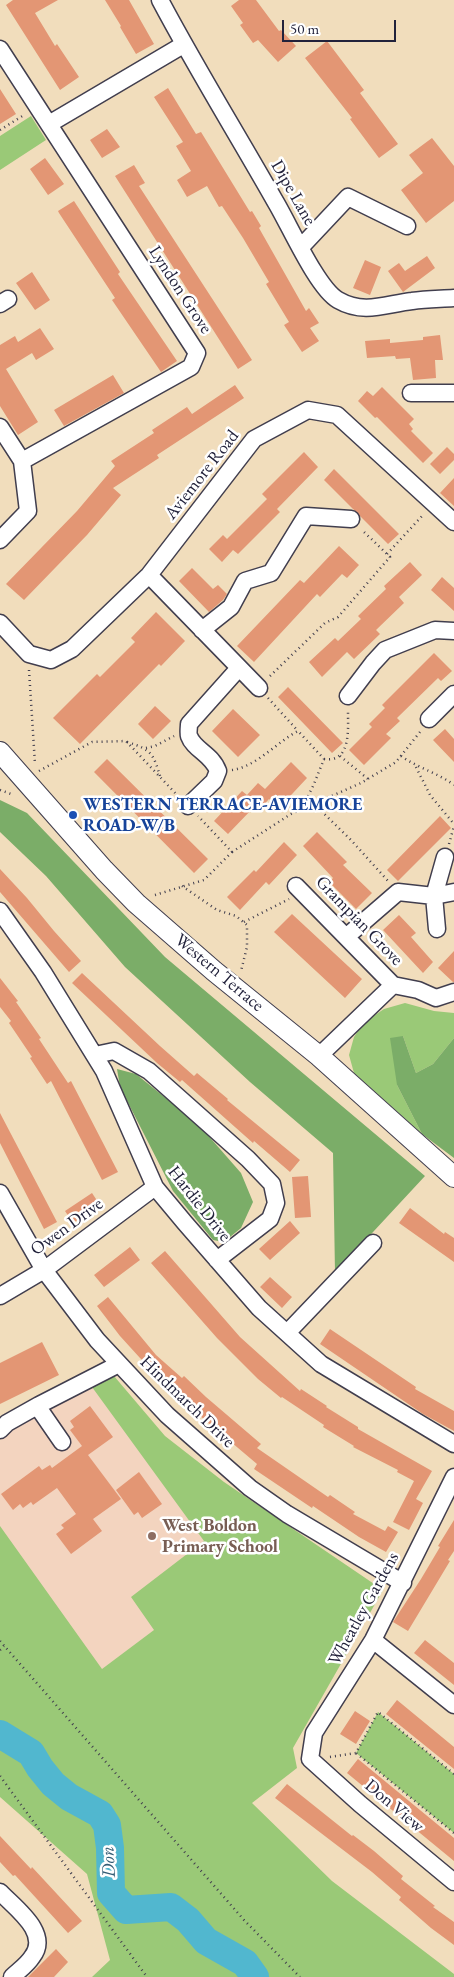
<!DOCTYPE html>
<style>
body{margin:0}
#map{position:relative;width:454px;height:1977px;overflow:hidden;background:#f1ddbc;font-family:"EB Garamond",serif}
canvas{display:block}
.scale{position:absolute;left:282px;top:20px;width:114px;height:22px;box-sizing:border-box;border:2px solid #22223b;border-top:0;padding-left:6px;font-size:15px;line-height:18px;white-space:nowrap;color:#22223b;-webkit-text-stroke:4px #fff;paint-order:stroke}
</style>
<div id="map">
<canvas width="454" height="1977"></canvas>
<div class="scale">50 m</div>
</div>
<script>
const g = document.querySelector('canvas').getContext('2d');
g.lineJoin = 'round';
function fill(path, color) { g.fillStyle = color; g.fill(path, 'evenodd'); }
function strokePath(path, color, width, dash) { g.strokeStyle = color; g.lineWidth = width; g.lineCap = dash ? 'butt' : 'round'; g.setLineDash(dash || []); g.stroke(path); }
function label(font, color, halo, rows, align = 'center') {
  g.font = font + ' "EB Garamond",serif'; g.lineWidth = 5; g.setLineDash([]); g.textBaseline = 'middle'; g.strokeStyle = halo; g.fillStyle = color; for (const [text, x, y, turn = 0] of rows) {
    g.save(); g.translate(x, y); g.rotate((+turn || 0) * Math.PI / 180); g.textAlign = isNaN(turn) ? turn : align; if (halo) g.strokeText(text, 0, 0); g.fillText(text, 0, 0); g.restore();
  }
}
const built = new Path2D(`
 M114 1376 165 1436 224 1482 383 1590 293 1748 297 1768 252 1802 0 1606V1442L2 1433Z`);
const green = new Path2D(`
 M31 116 46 140 0 170V136Z
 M405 1003 434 1011 454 1013V1038L433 1064 416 1073 403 1036 397 1085 422 1134 354 1073 349 1055 354 1037 363 1023 384 1009Z
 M114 1376 165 1436 224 1482 383 1590 293 1748 297 1768 252 1803 332 1881 454 1974V1977H92L110 1960 87 1874 0 1797V1526L102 1669 154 1630 131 1597 204 1541 92 1387Z
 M378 1712 454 1774V1833L356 1753Z`);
const forest = new Path2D(`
 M0 800 27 813 165 957 425 1176 335 1273 333 1153 250 1082 125 967 46 876 0 832Z
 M403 1036 416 1073 433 1064 454 1038V1158L422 1134 397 1085 390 1038Z
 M117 1069 136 1074 199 1125 241 1173 253 1202 241 1228 224 1242 213 1240 173 1191 120 1087Z`);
const river = new Path2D(`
 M0 1734 31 1753 40 1768 53 1784 69 1797 100 1814 107 1825 110 1848 111 1893 126 1910 171 1907 188 1920 206 1941 245 1963 255 1977`);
const building = new Path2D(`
 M13 0H58L35 13 55 46 57 44 79 77 60 90 6 5Z
 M105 0H129L154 44 136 54 120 27 121 26Z
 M239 0H256L279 31 281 30 296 46 278 62 258 40 253 43 240 25 243 23 231 6Z
 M327 41 364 90 360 93 398 144 379 158 350 119 352 118 305 58Z
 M168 88 196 134 201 132 250 212 252 211 261 226 259 228 306 311 309 308 319 323 310 328 319 341 302 352 284 325 289 322 266 284 269 282 243 238 222 206 219 207 207 186 187 197 177 180 191 171 176 146 183 142 154 97Z
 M0 89 16 114 0 124Z
 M107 129 120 147 102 158 90 140Z
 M432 138 454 166V201L426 223 401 190 423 173 409 155Z
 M45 158 64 184 48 195 30 169Z
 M134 165 145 183 139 186 252 360 238 369 115 176Z
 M74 201 120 272 118 274 177 361 161 372 112 300 115 298 59 213 58 211Z
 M427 256 435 268 403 292 388 271 399 263 405 271Z
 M365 260 381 267 370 295 353 288Z
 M32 272 50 300 35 310 16 283Z
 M40 328 54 349 36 360 32 353 6 369 38 422 18 435 0 406V345L15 336 18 342Z
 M440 335 443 360H435L436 378 413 380 410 358 396 359 395 356 367 358 365 341 390 339V343L423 340V337Z
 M113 375 124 393 64 426 54 410Z
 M235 385 244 398 157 455 159 458 113 488 121 495 87 535 24 600 6 584 77 511 115 466 111 461 154 433 152 430 187 407 192 414Z
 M382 387 414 419 409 424 413 429 411 431 433 453 423 463 377 417 375 418 358 401 367 391 373 396Z
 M447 447 454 454V460L440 474 430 464Z
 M304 452 318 467 277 509 280 512 238 554 233 550 222 562 209 549 223 535 227 539 267 499 262 494Z
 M334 469 399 534 388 544 324 480Z
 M454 478V506L440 493Z
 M339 546 359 565 347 578 342 574 320 597 317 594 254 662 237 646 300 580 304 583Z
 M410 562 422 575 399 597 404 603 376 630 380 634 354 659 347 652 322 677 309 662 335 638 338 641 361 619 358 616 386 589 384 586Z
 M192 568 213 589 218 585 227 594 223 600 209 612 179 581Z
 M442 577 454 588V611L431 590Z
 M156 612 185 641 161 666 159 664 80 744 53 718 97 674 100 677 135 642 131 638Z
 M434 653 452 671 441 681 438 678 397 718 400 721 386 734 391 738 364 765 349 750 372 727 369 724 385 708 382 705Z
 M288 687 343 743 332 753 278 697Z
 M155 706 171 721 153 739 138 724Z
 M233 709 260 735 238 757 212 731Z
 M445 729 454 739V762L433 740Z
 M107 759 208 859 194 873 94 772Z
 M291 762 307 778 279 808 269 799 258 811 254 807 228 834 214 821 242 791 247 795 258 783 265 789Z
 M440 816 451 828 398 881 387 870Z
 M317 832 347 862 343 865 372 893 356 909 329 882 333 878 303 846Z
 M284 842 297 855 269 885 266 882 240 910 227 897 254 870 256 872Z
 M0 869 27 898 54 931 81 961 69 972 0 892Z
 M292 914 362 979 345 998 274 932Z
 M399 915 416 933 411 937 433 962 423 973 383 930Z
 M454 951V982H453L438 968Z
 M82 973 160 1046 194 1076 197 1073 228 1099 227 1100 300 1160 290 1172 254 1141 253 1143 182 1080 180 1082 157 1063 72 983Z
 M0 978 18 1001 16 1002 41 1038 39 1039 68 1083 71 1081 118 1172 102 1180 51 1081 47 1084 30 1058 32 1057 9 1023 11 1021 0 1007Z
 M0 1113 57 1222 44 1229 0 1143Z
 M308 1176 311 1217 295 1218 292 1177Z
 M92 1193 100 1205 73 1223 65 1211Z
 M410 1208 444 1234 445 1232 454 1238V1262L399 1223Z
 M290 1221 300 1233 270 1260 259 1249Z
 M130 1247 140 1260 104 1287 94 1275Z
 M165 1251 240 1337 300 1391 301 1389 327 1406 326 1407 358 1427V1429L432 1471 416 1499 423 1503 409 1530 393 1522 414 1481 397 1472 398 1470 353 1447 354 1446 323 1427 324 1425 282 1397 281 1398 258 1379 217 1338 151 1263Z
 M270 1277 292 1297 282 1308 260 1287Z
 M108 1297 156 1355 182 1378 184 1376 206 1397 261 1444 257 1448 328 1497 330 1495 355 1512 353 1514 385 1531 388 1526 398 1532 386 1552 359 1537 313 1506 312 1508 254 1469 257 1464 199 1415 140 1358 120 1336 97 1306Z
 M330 1329 416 1387 415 1389 454 1411V1431L423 1414 320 1344Z
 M42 1342 59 1375 0 1404V1363Z
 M90 1406 113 1437 88 1455 121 1499 93 1519 102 1531 71 1554 56 1534 64 1528 61 1525 76 1514 57 1488 33 1505 31 1502 23 1508 20 1504 13 1510 1 1494 39 1466 42 1470 50 1465 52 1468 82 1446 70 1430 74 1427 70 1421Z
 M139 1472 162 1504 142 1518 138 1512 134 1515 116 1490Z
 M454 1520V1551L448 1560 450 1561 408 1631 393 1622 421 1579 440 1547 438 1546Z
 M425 1640 454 1663V1685L414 1653Z
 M397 1700 454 1747V1769L386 1714Z
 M355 1711 370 1721 356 1744 340 1734Z
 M358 1759 454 1838V1861L347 1773Z
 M287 1784 352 1836 353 1835 374 1851 403 1876 401 1879 435 1906 433 1907 454 1922V1945L431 1928 399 1900 401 1897 372 1872 275 1798Z
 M0 1836 31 1869 32 1867 82 1921 68 1933 15 1875 13 1876 0 1862Z
 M56 1949 68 1962 54 1977H28Z`);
const path = new Path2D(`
 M0 130 24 115
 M387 554 423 515
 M29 670 35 764
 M270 676 325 623 338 617 390 557 362 530
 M268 698 298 731
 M127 742C153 750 153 754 161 779
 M146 748 155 746 174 736
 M340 756 368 779
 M401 756C418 768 438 773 454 785
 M324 759C351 763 348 730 348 712
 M416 767 430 795 454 824
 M232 770C256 767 277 742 298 731L324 759 314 784 302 808
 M39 771 92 742 126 741 178 796
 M0 790 14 795
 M314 804 351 840 388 881
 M449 844 454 826
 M232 852 291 814 361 783 396 762 420 732
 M182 886 217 910 236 916 247 925V947L241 971
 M155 895 204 880 232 852 198 816
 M244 922 289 899
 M0 1641 244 1920 300 1977
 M0 1650 4 1646
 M330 1757 356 1753
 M454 1774 378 1712 356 1753 454 1833
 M0 1776 147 1977`);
const minor = new Path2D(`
 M160 0C196 68 237 134 275 201 289 224 317 288 338 300 364 315 386 304 412 301 426 299 440 299 454 298
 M0 49 197 353 191 367 22 461
 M49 124 183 45
 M301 247 348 197 407 226
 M0 304 8 299
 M411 393H454
 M0 427 22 461 28 511 0 540
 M149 575 259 688
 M0 623 29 654 51 660 72 649 149 575 254 439 308 410 337 415 454 522
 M202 630 231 607 245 581 271 573 306 516 351 519
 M348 696 373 663 385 650 435 630 454 631
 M429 719 454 694
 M188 806 214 781 218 771C212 754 194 750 189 736 188 733 189 727 189 724L239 668
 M296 886 393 985
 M0 911 43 972 104 1071 155 1187 185 1223 259 1308 321 1364 454 1444
 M437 929 434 896 445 857
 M346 937 398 892 434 896 454 892
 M95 1055 114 1051 149 1071 248 1159 272 1184 276 1203 270 1219 217 1260
 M319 1056 393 985 418 990 436 998 454 992
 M0 1193 44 1270 97 1340 167 1415 250 1488 287 1514 403 1583
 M0 1296 44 1270 155 1187
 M287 1333 373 1243
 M39 1405 42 1413 62 1442
 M0 1430 7 1423 39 1405 119 1364
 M454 1477 373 1640 314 1733 310 1759 360 1804 454 1882
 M373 1640 454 1705
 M0 1892C15 1908 51 1933 32 1957 27 1965 18 1971 12 1977`);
const major = new Path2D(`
 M0 752 104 870 136 903 214 971 319 1056 454 1177`);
const markers = [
 [73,815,5,"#1a4fb4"],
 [152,1536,5,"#8d6e63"]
];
const streetNames = [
 ["Dipe Lane",293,193,60],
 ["Lyndon Grove",180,290,57],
 ["Aviemore Road",202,475,-52],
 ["Grampian Grove",359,921,46],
 ["Western Terrace",219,973,40],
 ["Hardie Drive",199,1204,52],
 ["Owen Drive",67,1227,-36],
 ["Hindmarch Drive",187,1402,44],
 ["Wheatley Gardens",364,1609,-61],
 ["Don View",394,1806,40]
];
const transitNames = [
 ["WESTERN TERRACE-AVIEMORE",83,805],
 ["ROAD-W/B",83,826]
];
const educationNames = [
 ["West Boldon",162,1526],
 ["Primary School",162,1547]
];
const waterNames = [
 ["Don",109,1862,-93]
];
fill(built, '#f3d4bf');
fill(green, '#9ac977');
fill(forest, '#7bad68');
strokePath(river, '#51b7cf', 28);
fill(building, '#e39674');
strokePath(minor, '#413e4e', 19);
strokePath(major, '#413e4e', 22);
strokePath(path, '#413e4e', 2.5, [1, 4]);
strokePath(minor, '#fff', 16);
strokePath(major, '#fff', 20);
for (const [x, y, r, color] of markers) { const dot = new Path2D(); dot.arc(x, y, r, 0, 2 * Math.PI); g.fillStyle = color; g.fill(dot); strokePath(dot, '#fff', 2); }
label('18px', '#22223b', '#fff', streetNames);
label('bold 18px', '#164399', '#fff', transitNames, 'left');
label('bold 18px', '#785e54', '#fff', educationNames, 'left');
label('italic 19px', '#355e76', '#fff', waterNames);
</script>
